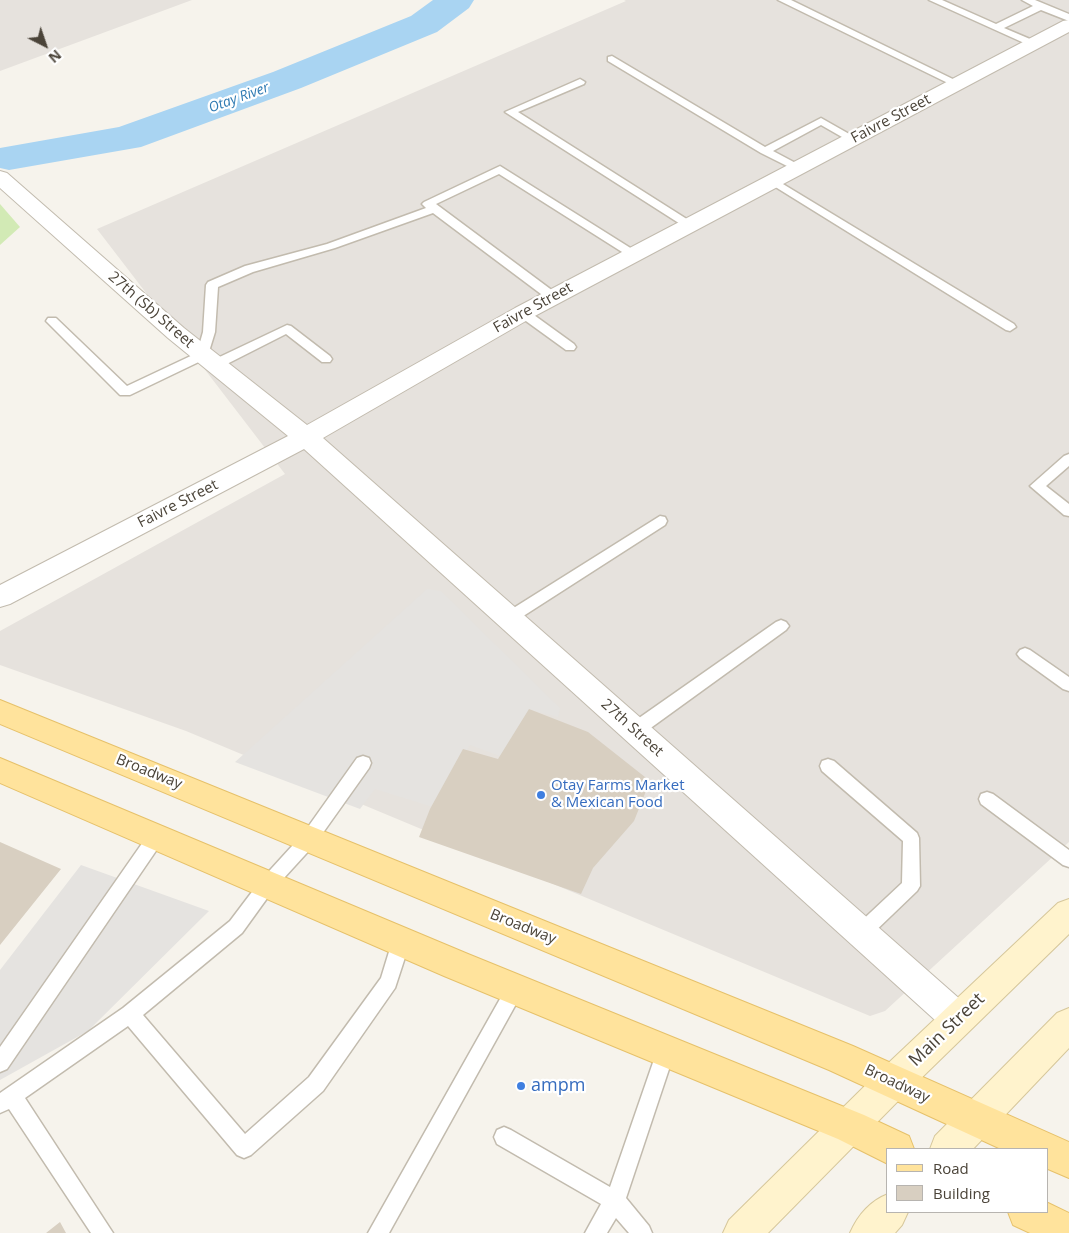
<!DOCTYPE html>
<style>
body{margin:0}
#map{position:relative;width:1069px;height:1233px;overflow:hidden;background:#f6f3ec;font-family:"Open Sans",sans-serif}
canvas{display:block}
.legend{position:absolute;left:886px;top:1148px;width:162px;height:65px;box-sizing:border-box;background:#fff;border:1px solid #b7b4b0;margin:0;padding:6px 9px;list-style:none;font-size:15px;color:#4b4439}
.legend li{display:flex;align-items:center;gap:10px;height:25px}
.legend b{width:25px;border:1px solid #b7b4b0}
.north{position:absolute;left:20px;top:20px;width:50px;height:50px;-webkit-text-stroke:4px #fff;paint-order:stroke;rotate:139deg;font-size:14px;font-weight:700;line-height:20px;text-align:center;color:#4b4439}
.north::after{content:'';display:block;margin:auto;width:18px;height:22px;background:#4b4439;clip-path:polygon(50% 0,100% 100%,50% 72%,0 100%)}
</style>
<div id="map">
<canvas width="1069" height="1233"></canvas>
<ul class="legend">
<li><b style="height:6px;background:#ffe39c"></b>Road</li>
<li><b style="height:14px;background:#d8cfc1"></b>Building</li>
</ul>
<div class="north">N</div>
</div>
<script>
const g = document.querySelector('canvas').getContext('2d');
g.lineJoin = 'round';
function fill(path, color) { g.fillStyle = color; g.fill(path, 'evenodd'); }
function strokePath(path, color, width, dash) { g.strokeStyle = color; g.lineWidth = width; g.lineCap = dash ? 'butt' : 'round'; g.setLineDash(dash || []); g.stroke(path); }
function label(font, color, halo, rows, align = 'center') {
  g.font = font + ' "Open Sans",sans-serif'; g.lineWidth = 4.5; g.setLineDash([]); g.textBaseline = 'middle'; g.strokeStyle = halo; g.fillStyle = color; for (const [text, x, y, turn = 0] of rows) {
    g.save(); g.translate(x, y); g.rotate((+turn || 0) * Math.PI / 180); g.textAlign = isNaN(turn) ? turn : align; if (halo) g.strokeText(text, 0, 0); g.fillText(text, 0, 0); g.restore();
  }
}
const industrial = new Path2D(`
 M0 0H192L0 71Z
 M624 0H1069V842L885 1011 870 1016 186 731 0 665V631L285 474 97 229 626 1Z`);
const green = new Path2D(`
 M0 204 20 227 0 245Z`);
const parking = new Path2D(`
 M427 589 441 591 560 708 558 717 531 710 502 757 470 745 433 807 375 789 360 809 235 762Z
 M81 865 209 911 88 1031 0 1080V970Z`);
const river = new Path2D(`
 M433 0H474L469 8 437 32 301 88 141 147 9 170 0 168V148L119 127 273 72 411 16Z`);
const building = new Path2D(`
 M529 709 588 732 650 781 634 821 593 868 581 894 419 837 430 809 463 749 498 759Z
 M0 842 61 869 0 945Z
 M60 1222 66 1233H46Z`);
const lane = new Path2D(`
 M778 0H791L963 84 962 86H954Z
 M929 0H942L996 24 1033 6 1022 0H1035L1069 14V21L1041 10 1004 28 1037 42V46L1033 47Z
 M612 56 765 147 821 118 858 139 853 142 849 141 821 125 773 151 805 168 799 171 795 170 761 153 608 61V57Z
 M580 79 585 82 584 84 518 112 693 223 695 225 693 227H685L505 112Z
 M500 166 640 254 634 258 630 257 499 174 436 204 557 294 559 297 557 300H549L433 213 335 248 253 272 218 287 215 332 207 358 130 395H120L46 321 48 318H56L127 386 197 353 203 332 206 285 208 282 245 266 327 244 426 208 422 204 424 202Z
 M773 178 1014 324 1016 327 1010 331 1006 330 769 183 767 181 769 179Z
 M523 309 527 310 574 344 576 347 574 350H566L519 316 517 313Z
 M287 325 291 326 330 356 332 359 330 362H322L286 334 219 368H209L208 365 209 362Z
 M1069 454V466L1046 486 1069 504V516L1064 515 1030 486 1064 456Z
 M660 516 665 517 667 521 665 525 514 622 509 624 504 622 501 618 504 614Z
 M781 620 786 622 789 626 786 630 641 735 635 736 629 735 627 730 629 725 776 622Z
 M1025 648 1030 650 1069 677V691L1063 689 1020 658 1017 654 1020 650Z
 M363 756 369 758 371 763 369 768 315 844 273 890 242 933 143 1015 245 1134 309 1077 381 978 392 942 395 936 401 934 407 936 410 942 395 988 323 1091 251 1155 244 1158 237 1155 128 1026 25 1098 113 1233H91L9 1109 0 1113V1093L123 1008 230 921 261 880 303 834 357 758Z
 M828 759 834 761 917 833 919 838 920 886 917 891 867 939 861 941 855 939 852 933 855 927 902 883 903 841 822 771 820 766 822 761Z
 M987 792 993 794 1069 850V867L1063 865 981 804 979 799 981 794Z
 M156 830 162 832 164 837 162 842 7 1069 0 1072V1047L150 832Z
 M515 981 521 983 524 989 521 995 389 1233H368L509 983Z
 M666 1042 673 1045 675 1051 626 1198 649 1226 652 1233H629L616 1218 607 1233H585L601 1204 497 1144 494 1137 497 1130 504 1127 511 1130 610 1187 657 1051 659 1045Z`);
const street = new Path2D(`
 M1069 20V32L531 318 323 438 970 1008 975 1019 970 1030 958 1035 946 1030 304 449 10 604 0 607V585L288 436 168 338 0 188V171L7 173 184 328 307 425 515 308 1063 21Z`);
const secondary = new Path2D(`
 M1069 899V934L906 1093 768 1233H723L729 1220 882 1069 1058 903Z
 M1069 1008V1048L973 1149H930L935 1136 1057 1013Z
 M888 1194V1212H908L902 1225 895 1233H850C858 1215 870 1201 888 1194Z`);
const primary = new Path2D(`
 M0 700 853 1046 1069 1142V1178L1048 1169V1149H1001L829 1070 0 724Z
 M0 758 468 954 864 1115 909 1136 914 1149H888V1164L838 1139 444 976 0 783Z
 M1048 1203 1069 1213V1233H1030L1013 1225 1008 1212H1048Z`);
const markers = [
 [541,795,5,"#3f7fe0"],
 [521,1086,5,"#3f7fe0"]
];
const farWaternames = [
 ["Otay River",239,98,-20]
];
const streetNames = [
 ["Faivre Street",891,119,-28],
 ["Faivre Street",533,308,-29],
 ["27th (Sb) Street",151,310,41],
 ["Faivre Street",178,504,-27],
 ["27th Street",632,728,42],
 ["Broadway",149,772,22],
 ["Broadway",523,927,22],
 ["Broadway",897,1084,25]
];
const shopNames = [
 ["Otay Farms Market",551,786],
 ["& Mexican Food",551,803]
];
const nearStreetnames = [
 ["Main Street",947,1030,-44]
];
const nearShopnames = [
 ["ampm",531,1086]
];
fill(industrial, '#e6e2dd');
fill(green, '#d2eab5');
fill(parking, '#e5e3e0');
fill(river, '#a9d4f2');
fill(building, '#d8cfc1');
strokePath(lane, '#c2bbae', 3);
strokePath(street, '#c2bbae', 2);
strokePath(secondary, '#d6c79b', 2);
strokePath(primary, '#e6c16a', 2);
fill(lane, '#fff');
fill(street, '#fff');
fill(secondary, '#fff3cd');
fill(primary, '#ffe39c');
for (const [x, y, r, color] of markers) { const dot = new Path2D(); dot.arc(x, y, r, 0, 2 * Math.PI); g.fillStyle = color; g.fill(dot); strokePath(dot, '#fff', 2); }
label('italic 14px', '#2e7ab2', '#fff', farWaternames);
label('15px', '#4b4439', '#fff', streetNames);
label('15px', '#366cbe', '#fff', shopNames, 'left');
label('18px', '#4b4439', '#fff', nearStreetnames);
label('18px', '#366cbe', '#fff', nearShopnames, 'left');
</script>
